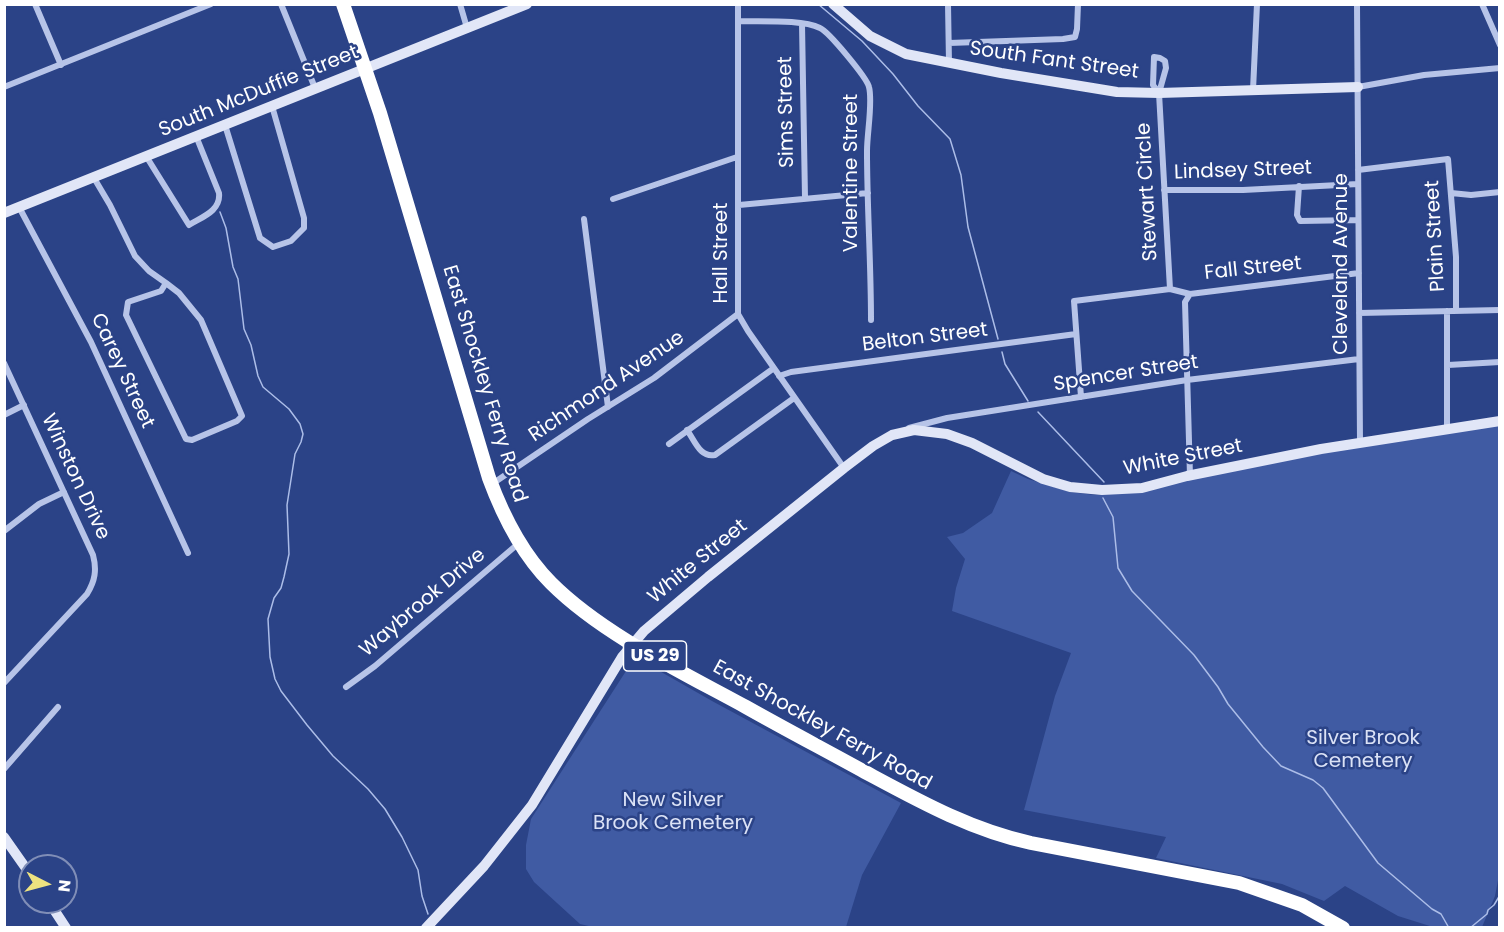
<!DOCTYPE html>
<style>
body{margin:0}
#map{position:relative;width:1504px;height:932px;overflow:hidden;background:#2b4387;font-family:Poppins,sans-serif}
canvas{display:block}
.frame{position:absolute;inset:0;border:6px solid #fff;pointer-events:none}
.north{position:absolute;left:18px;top:854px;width:60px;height:60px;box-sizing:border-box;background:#2b4387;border:2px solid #808eb7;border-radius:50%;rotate:96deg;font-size:16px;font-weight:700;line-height:24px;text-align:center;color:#fff}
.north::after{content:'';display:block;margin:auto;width:21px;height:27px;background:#ede280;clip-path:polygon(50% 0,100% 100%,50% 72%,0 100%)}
</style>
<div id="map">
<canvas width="1504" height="932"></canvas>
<div class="frame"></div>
<div class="north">N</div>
</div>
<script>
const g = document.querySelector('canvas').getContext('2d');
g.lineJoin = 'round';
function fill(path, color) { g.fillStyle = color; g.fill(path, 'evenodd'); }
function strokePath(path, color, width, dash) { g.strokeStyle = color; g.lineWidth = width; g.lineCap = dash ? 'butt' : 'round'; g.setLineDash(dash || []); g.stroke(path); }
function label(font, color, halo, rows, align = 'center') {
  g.font = font + ' Poppins,sans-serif'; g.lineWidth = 5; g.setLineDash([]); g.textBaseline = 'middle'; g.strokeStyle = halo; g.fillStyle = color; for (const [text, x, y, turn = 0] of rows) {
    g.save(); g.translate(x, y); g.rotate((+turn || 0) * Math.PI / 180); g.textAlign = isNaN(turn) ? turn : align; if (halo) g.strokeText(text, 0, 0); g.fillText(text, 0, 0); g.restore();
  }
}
const green = new Path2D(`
 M1499 424 1500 870 1495 896 1482 927H1433L1398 916 1345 886 1324 901 1282 884 1156 858 1166 837 1024 810 1055 696 1071 653 952 611 956 588 965 559 947 537 963 533 992 513 1011 471 1028 479 1070 492 1095 495 1124 493 1287 457Z
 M635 657 712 701 901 803 862 875 846 927H593L580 924 534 882 526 869V845L531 819Z`);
const stream = new Path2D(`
 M818 4 862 41 893 74 918 106 950 139 961 175 968 227 998 339
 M220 212 226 228 233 267 238 279 244 329 251 345 258 376 263 387 289 409 300 424 303 434 301 442 295 454 287 505 289 554 284 577 281 588 274 598 268 619 270 657 275 679 281 691 307 725 333 756 368 789 385 809 402 837 418 870 422 896 428 914
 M1002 352 1005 364 1028 401
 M1038 412 1104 482
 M1103 498 1113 517 1118 568 1132 591 1194 655 1218 687 1228 704 1263 747 1281 766 1313 780 1323 788 1378 863 1432 909 1441 914 1449 928
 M1470 928 1487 914 1488 910 1494 905 1500 895`);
const street = new Path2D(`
 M35 4 61 65
 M281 4 315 88
 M460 4 467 28
 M738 4V314L748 331 844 468
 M948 4 949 63
 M1357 4 1360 442
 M1482 4 1500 45
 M739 21C760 22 801 19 820 28 829 32 867 78 869 87 873 102 867 133 867 151 867 207 871 263 871 320
 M802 24 805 198
 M949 43 1063 39 1075 37 1077 29 1078 4
 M4 87 211 4
 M1358 87 1424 75 1500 68
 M1253 90 1257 4
 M1159 93 1153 85 1154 57 1160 58 1165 61 1166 68 1159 93 1170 289
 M225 125 260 238 273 247 291 241 304 228V218L272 106
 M146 156 189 225C202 217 221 211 219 193L196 136
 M1358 170 1448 159 1456 257V310
 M94 178 110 205 135 256 149 271 166 283
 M1299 186 1297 215 1300 221 1358 220
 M1164 190H1243L1358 184
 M1451 193 1471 195 1500 192
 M613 199 737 157
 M739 205 868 193
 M19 207 91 342 188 553
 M584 219 608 407
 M166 283 179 293 201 320 242 416 237 421 192 440 186 439 126 315 128 302 161 291Z
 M1359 313 1500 310
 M4 363 93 555C97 570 95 581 87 594L4 683
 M1448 365 1500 362
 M779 376 791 372 1076 334
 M1081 397 1074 301 1170 289 1190 294
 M4 415 24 405
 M909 428 947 418 1187 380 1359 359
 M1447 429V311
 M687 430C695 441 700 458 715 455L794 398
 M669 444 774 368
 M1190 476 1185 302 1190 294 1359 273
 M492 484 588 419 654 378 738 314
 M4 531 39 504 64 492
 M346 687 375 666 519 543
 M4 769 58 707`);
const secondary = new Path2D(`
 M833 4 870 36 906 54 1001 73 1117 92 1159 93 1358 87
 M4 213 527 4
 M4 837 30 874
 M49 902 66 928
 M426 928 484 866 532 805 622 657 644 631 708 577 844 468 873 446 892 435 914 430 947 434 972 443 1043 479 1070 487 1102 490 1142 488 1187 476 1321 449 1500 421`);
const highway = new Path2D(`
 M343 4 380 113 489 478C503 516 522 554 551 583 602 634 682 672 746 707 785 729 825 750 865 772 919 801 971 830 1031 843L1239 883 1302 905 1343 928`);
const shields = [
 [655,656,63]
];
const shieldNames = [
 ["US 29",655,656]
];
const streetNames = [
 ["South Fant Street",1054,61,8],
 ["South McDuffie Street",259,92,-22],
 ["Sims Street",787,112,-91],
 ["Lindsey Street",1243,171,-2],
 ["Valentine Street",852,173,-90],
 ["Stewart Circle",1148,192,-93],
 ["Plain Street",1436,236,-93],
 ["Hall Street",722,253,-90],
 ["Cleveland Avenue",1342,264,-90],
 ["Fall Street",1253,269,-6],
 ["Belton Street",925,338,-7],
 ["Carey Street",122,371,65],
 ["Spencer Street",1126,374,-9],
 ["East Shockley Ferry Road",484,384,73],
 ["Richmond Avenue",607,387,-34],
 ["White Street",1183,458,-11],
 ["Winston Drive",75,477,65],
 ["White Street",698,562,-39],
 ["Waybrook Drive",423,603,-40],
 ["East Shockley Ferry Road",822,726,29]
];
const parkNames = [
 ["Silver Brook",1363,739],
 ["Cemetery",1363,762],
 ["New Silver",673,801],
 ["Brook Cemetery",673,824]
];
fill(green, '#405ba3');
strokePath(stream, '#acbde8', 1.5);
strokePath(street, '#b7c4e8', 6);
strokePath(secondary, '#e1e6f7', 10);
strokePath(highway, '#fff', 14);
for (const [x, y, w] of shields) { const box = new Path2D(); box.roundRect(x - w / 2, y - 15, w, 30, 4.5); g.fillStyle = '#2b4387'; g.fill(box); strokePath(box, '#fff', 1.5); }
label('bold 18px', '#fff', null, shieldNames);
label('20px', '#fff', '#2b4387', streetNames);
label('20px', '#dbe2f6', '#2b4387', parkNames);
</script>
